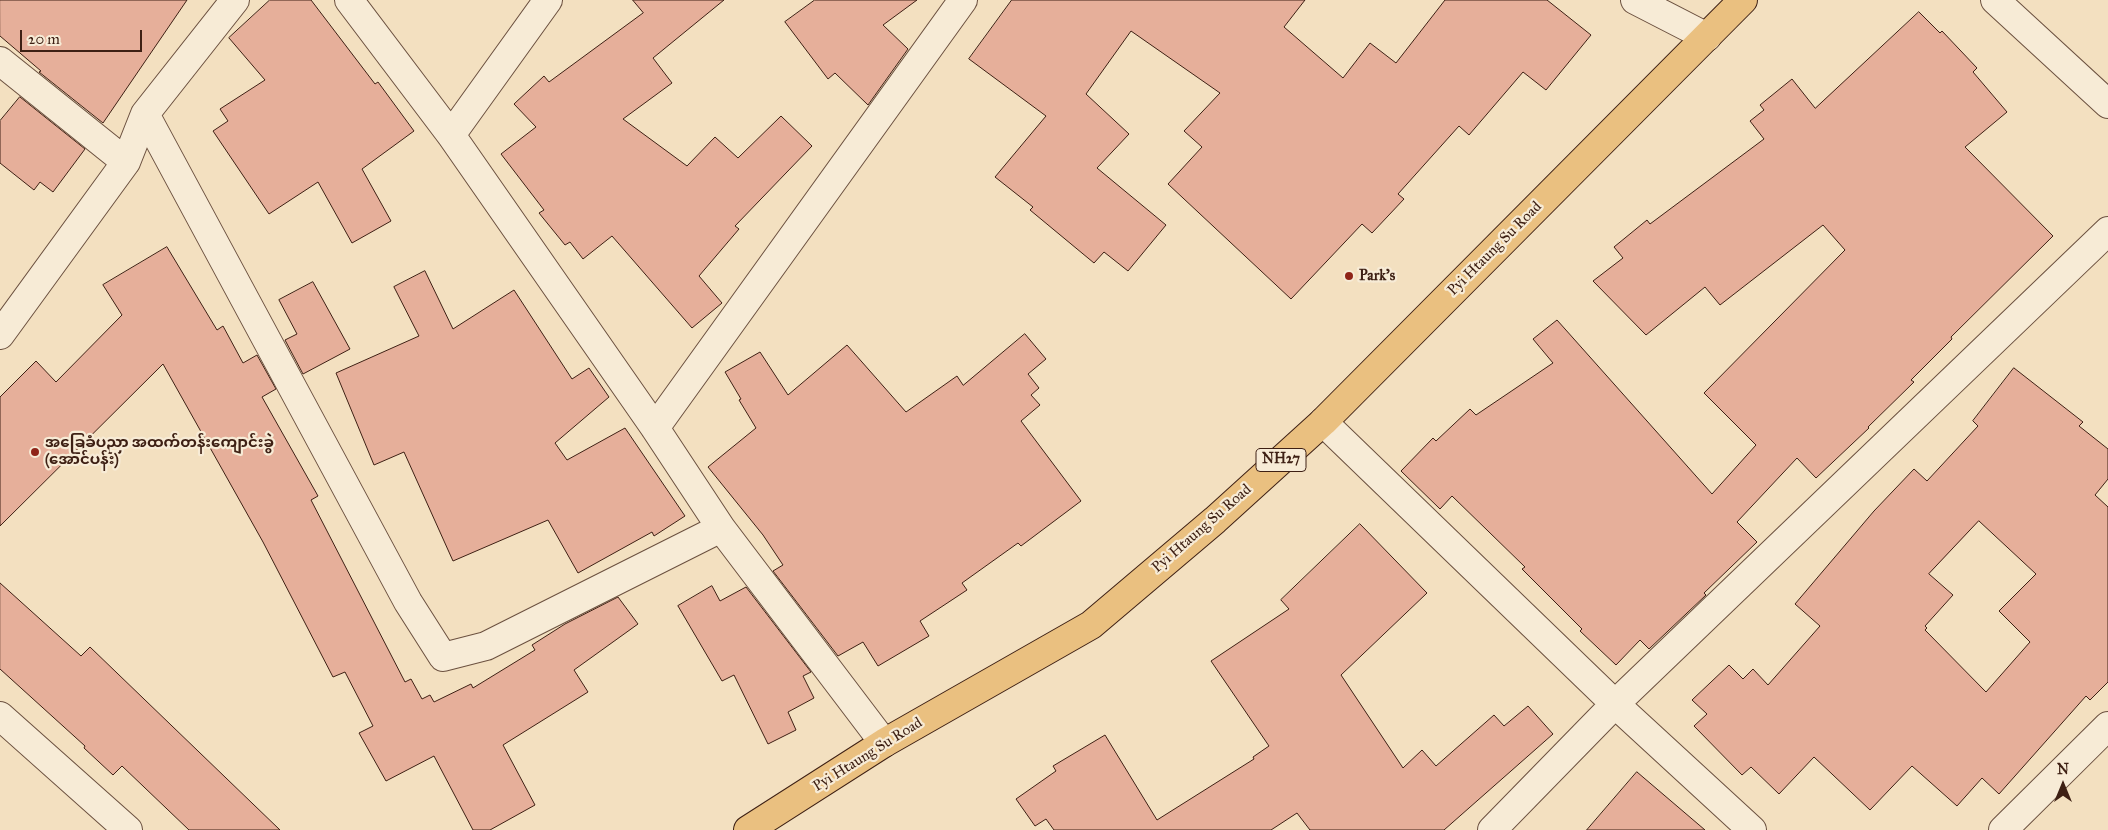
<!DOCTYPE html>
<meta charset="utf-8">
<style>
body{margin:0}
#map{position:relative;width:2108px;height:830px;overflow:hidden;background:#f3e0c0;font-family:"IM FELL Great Primer",serif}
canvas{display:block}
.north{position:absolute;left:2038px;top:760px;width:50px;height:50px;-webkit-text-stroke:4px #f7ebd6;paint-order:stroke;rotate:0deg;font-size:14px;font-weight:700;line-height:20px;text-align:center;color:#3e2014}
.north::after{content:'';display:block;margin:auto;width:18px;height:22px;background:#3e2014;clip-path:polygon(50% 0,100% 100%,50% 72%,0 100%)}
.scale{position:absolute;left:20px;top:30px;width:122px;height:22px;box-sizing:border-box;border:2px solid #3e2014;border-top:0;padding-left:6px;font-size:15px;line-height:18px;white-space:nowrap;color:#3e2014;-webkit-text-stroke:4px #f7ebd6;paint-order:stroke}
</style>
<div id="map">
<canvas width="2108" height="830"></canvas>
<div class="north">N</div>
<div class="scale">20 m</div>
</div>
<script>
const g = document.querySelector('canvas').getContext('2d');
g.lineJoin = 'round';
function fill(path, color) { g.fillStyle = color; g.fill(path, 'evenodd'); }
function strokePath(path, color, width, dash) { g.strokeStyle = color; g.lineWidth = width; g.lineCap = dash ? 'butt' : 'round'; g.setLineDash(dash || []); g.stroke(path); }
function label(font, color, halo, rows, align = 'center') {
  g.font = font + ' "IM FELL Great Primer","Noto Sans Myanmar",serif'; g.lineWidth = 4.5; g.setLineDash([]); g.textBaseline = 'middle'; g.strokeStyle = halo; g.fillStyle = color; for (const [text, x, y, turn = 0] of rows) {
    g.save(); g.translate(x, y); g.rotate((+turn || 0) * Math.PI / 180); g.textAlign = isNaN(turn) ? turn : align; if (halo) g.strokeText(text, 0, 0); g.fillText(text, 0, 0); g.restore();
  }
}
const building = new Path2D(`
 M0 0H187L103 123 39 72 41 71 0 36Z
 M270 0H311L375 84 378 82 414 131 362 169 391 221 352 243 318 182 269 214 213 131 228 121 220 109 265 80 229 38Z
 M633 0H724L653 58 672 83 623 119 687 166 715 137 738 158 781 116 812 146 735 226 739 229 699 276 722 303 692 328 612 236 583 259 570 242 565 245 539 213 544 210 501 154 536 127 514 104 544 76 549 82 643 13Z
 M815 0H917L883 25 908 49 868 105 835 73 828 79 785 22Z
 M1012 0H1305L1284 27 1343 78 1370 43 1396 63 1445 0H1547L1591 35 1546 90 1523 72 1469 135 1459 126 1398 194 1404 199 1372 233 1362 224 1291 299 1168 184 1202 147 1184 131 1220 93 1131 31 1086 94 1129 134 1097 168 1166 225 1128 271 1104 252 1094 263 1030 210 1033 207 995 177 1046 116 969 59Z
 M1919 12 1940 33 1942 31 1977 68 1973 72 2007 112 1965 147 2053 236 1951 337 1952 339 1911 380 1914 382 1868 427 1869 428 1816 478 1797 458 1737 522 1757 542 1704 593 1706 595 1649 649 1640 640 1616 665 1580 631 1582 629 1522 569 1525 567 1452 496 1440 509 1401 471 1433 438 1436 441 1470 409 1476 415 1553 363 1533 339 1557 320 1712 494 1756 445 1704 393 1845 250 1823 225 1720 305 1705 287 1646 335 1593 281 1623 258 1614 247 1647 220 1650 224 1764 139 1750 121 1764 110 1760 105 1792 79 1815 108Z
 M20 97 85 149 53 192 40 182 34 190 0 163V121Z
 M167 247 217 330 223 326 243 363 257 355 276 389 262 397 318 496 311 500 405 682 411 679 422 699 430 695 434 702 471 684 473 688 535 650 532 645 565 624 618 597 638 624 574 670 588 692 503 745 535 805 490 830H473L434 756 386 781 359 733 373 726 345 672 333 677 263 542 163 364 0 526V397L36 361 56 382 122 315 103 285Z
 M425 271 453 329 514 290 572 379 589 368 609 397 555 443 567 460 625 428 685 516 654 536 652 532 578 573 548 520 453 561 404 452 374 465 336 373 419 336 394 287Z
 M313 282 350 349 303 374 285 340 297 334 279 300Z
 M1025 334 1046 359 1028 374 1039 388 1031 395 1040 405 1021 421 1081 501 1021 546 1018 543 962 583 967 590 920 621 929 636 878 666 863 642 838 656 773 571 783 565 763 535 708 467 756 428 739 400 741 399 725 372 760 352 788 395 847 345 906 412 957 376 963 385Z
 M2014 368 2083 422 2079 426 2108 449V479L2095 495 2108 507V682L2090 700 2086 696 1999 794 1982 778 1957 806 1912 766 1870 810 1814 757 1779 794 1751 767 1742 775 1694 726 1707 714 1692 700 1729 665 1743 679 1753 669 1768 685 1820 626 1795 604 1874 511 1914 469 1927 481 1978 426 1973 421ZM1979 521 2036 574 1999 611 2030 642 1986 692 1925 630 1927 628 1925 626 1953 595 1929 574Z
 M1360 524 1427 593 1341 675 1403 768 1422 750 1436 766 1494 715 1504 726 1528 706 1553 734 1444 830H1310L1297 813 1271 830H1054L1046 819 1035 826 1016 799 1056 771 1053 766 1105 735 1157 820 1254 759 1253 757 1269 746 1211 661 1289 609 1281 600Z
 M0 583 81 656 90 647 280 830H189L122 766 113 775 84 748 85 746 0 669Z
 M712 586 720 601 746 587 811 672 803 676 814 698 788 712 796 730 768 744 734 675 722 681 678 606Z
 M1637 772 1705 830H1587Z`);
const minor = new Path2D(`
 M349 0 451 135 655 428 721 528 884 743
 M1635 0 1707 37
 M1995 0 2108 104
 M0 61 126 162
 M145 114 408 602 443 657 486 646 721 528
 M451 135 548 0
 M0 335 126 162 145 114 235 0
 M1323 422 1615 704 1752 830
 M655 428 963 0
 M0 716 128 830
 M1492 830 1615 704 2108 231
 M2003 830 2108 726`);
const highway = new Path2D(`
 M748 830 884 743 1091 625 1215 520 1323 422 1743 0`);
const markers = [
 [1349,276,5,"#8f2418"],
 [35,452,5,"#8f2418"]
];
const shields = [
 [1281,460,50]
];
const shieldNames = [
 ["NH27",1281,460]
];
const streetNames = [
 ["Pyi Htaung Su Road",1495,249,-45],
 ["Pyi Htaung Su Road",1202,529,-41],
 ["Pyi Htaung Su Road",868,755,-32]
];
const poiNames = [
 ["Park's",1359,276],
 ["အခြေခံပညာ အထက်တန်းကျောင်းခွဲ",45,443],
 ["(အောင်ပန်း)",45,460]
];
fill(building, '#e6af9a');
strokePath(building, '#3e2014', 1);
strokePath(minor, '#6b503f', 30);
strokePath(highway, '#3e2014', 30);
strokePath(minor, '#f7ebd6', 28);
strokePath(highway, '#eac080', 28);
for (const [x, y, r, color] of markers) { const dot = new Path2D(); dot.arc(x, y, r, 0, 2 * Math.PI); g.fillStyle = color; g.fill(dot); strokePath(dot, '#f7ebd6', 2); }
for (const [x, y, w] of shields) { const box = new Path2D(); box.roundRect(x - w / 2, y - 11.5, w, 23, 4); g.fillStyle = '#f7ebd6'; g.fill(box); strokePath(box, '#3e2014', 1); }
label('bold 14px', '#3e2014', null, shieldNames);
label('15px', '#3e2014', '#f7ebd6', streetNames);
label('bold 15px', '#3e2014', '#f7ebd6', poiNames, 'left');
</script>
